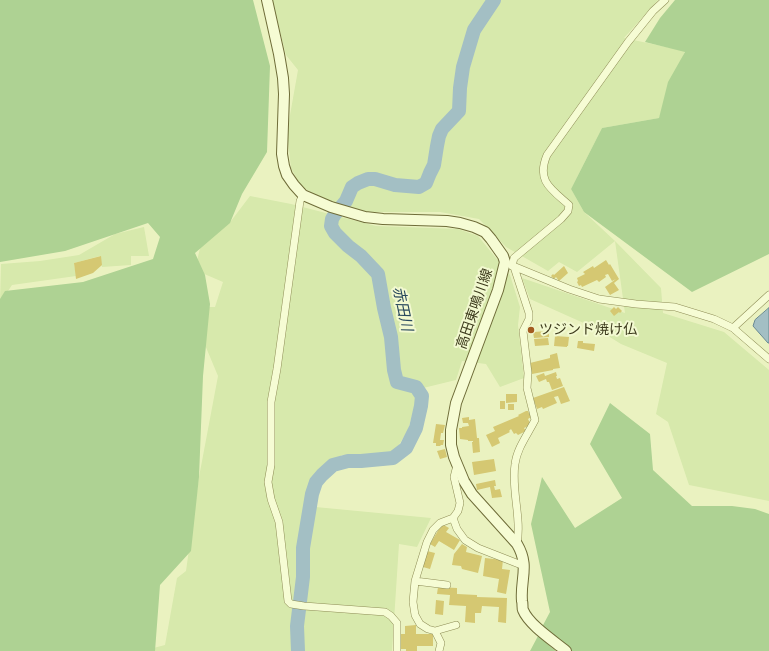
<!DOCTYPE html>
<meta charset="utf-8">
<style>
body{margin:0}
canvas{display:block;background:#eaf2c0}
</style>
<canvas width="769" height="651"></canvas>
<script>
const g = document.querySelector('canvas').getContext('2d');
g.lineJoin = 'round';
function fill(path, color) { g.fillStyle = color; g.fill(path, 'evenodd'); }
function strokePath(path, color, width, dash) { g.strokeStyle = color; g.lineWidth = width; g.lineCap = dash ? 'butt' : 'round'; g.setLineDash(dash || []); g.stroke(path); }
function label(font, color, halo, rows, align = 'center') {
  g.font = font + ' Bitter,"Noto Sans JP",serif'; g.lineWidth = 4; g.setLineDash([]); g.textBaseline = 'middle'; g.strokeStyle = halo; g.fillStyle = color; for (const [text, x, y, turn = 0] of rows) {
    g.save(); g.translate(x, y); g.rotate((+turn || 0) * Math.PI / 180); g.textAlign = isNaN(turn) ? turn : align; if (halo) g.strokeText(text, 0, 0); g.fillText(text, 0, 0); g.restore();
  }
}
const farmland = new Path2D(`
 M272 0H658L624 38 685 51 659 118 602 128 571 189 584 212 615 241 661 288 663 313 724 332 769 370V501L689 485 668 422 656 414 667 363 621 344 597 329 530 299 522 278 625 313 615 241 577 272 559 262 548 271 506 247 479 219 440 212H363L325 201 301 186 291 168 287 132 298 70 286 55Z
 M250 196 291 204 376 226 458 229 478 236 510 275 520 307 518 325 524 378 500 387 486 364 462 361 456 380 419 389 408 430 394 453 342 455 322 469 305 506 431 518 417 547 399 544 392 651H142L165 645 177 578 186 571 199 477 218 376 200 333V307H215L223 282 195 270 205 226 231 221Z
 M144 227 149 256H131V265L102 267 100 256 74 263 76 276 12 285 0 303 1 264 40 261 79 255 115 234Z`);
const green = new Path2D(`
 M0 0H253L270 66 267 152 242 194 230 223 195 253 205 275 210 304 203 376 199 477 191 551 160 585 155 651H0V299L5 291 83 282 153 259 160 237 148 223 65 251 0 262Z
 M675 0H769V254L692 292 584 212 571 189 602 128 659 118 668 82 685 52 645 42 660 18Z
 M610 403 650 434 653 470 692 506H732L755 509 769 514V651H572L542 627 550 612 531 524 542 477 575 528 622 498 590 444Z
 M538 636 556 651H530Z`);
const water = new Path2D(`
 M769 308V343H768L753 326 755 320Z`);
const river = new Path2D(`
 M298 651 297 626 303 577V548L312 494 316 482 322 475 333 465 348 461H361L393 458 406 448 416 428 421 406 422 396 416 387 397 382 394 370 391 337 384 308 378 274 361 256 348 246 335 233 331 226 332 219 335 214 346 201 352 187 358 183 368 179H375L395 185 419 187 426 183 430 173 434 165 437 146 439 136 442 129 459 111 460 88 463 67 474 30 494 0`);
const building = new Path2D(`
 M101 256 102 265 93 273 76 279 74 263Z
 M606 260 609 265 610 264 619 279 614 283 619 290 610 295 605 287 616 279 612 281 608 274 605 275 606 277 599 282 597 280 582 287 581 285 579 286 577 282 578 281 577 278 585 274 583 272 593 266 594 268Z
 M564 266 568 273 559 281 556 277 554 279 551 276 553 274 554 275Z
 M614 307 616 309 618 307 622 311 620 313 619 312 614 316 610 311Z
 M549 331V337L534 338 533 332Z
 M555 336 569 337 568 346H567V347L554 346Z
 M548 338 549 345 535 346 534 339Z
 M578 341H583V343L595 344 594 351 577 348Z
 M557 353 560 368 553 369V370L532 374 530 363 550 358V355Z
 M556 372 557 376H556L557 379 560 378 563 386 552 390 549 382H547L546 379 539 382 536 376 544 373 545 376Z
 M564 387 570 401 561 404 558 396 554 397 557 403 543 409 542 407 537 409 533 398Z
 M506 394H517V402L506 403Z
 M500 401H505V409H500Z
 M508 404H514V410H508Z
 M526 411H528L531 417 528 419 531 425 524 428 526 431 518 435 516 433 514 434 511 429 509 431 510 432 498 438 500 443 492 447 486 435 495 431 493 427 519 416 518 415Z
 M469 417V420L475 419 477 438H479L480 452 473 453 472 442H473V441H468V440L460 439 459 428H462V427L469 426 468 423H463L462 418Z
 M436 424 445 425 443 433H441L440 440H444L443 445H441L440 446H436V443H433Z
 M445 449 447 457 440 459 437 451Z
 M494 459 496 471 474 475 472 462Z
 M495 480 496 486H494L495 490 500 489 502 497 492 498 490 487 477 490 476 484Z
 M442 524 449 528 446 532 460 540 454 550 439 541 435 547 430 544Z
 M462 544 467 547 466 552 482 556 478 573 462 569 461 566 452 565 454 554Z
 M427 551 435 553 430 569 423 567Z
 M485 558 503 560 502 569 510 570 506 594 497 592 499 579 483 576Z
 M438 587 457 588V594L477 595V597L507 598 506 623 498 622 499 607 482 606 481 613H475V623L465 622 466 606 449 605 450 595 437 594Z
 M436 600 444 601 443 615 435 614Z
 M416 625V634H433V646H417V651H406V649H401V634H405V626Z`);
const street = new Path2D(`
 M303 195 300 201 277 369 271 402V465L268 482 271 499 279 522 288 601 291 604 304 606 385 612 391 616 397 623V651
 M512 266 514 258 561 219 568 211 569 205C551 189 536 181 547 155L628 42 653 11 665 0
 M513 266 569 289 599 299 636 304 675 307 714 319 733 328 769 359
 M514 267 529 313V319L523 331 528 373 527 388 535 420C528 434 517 448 515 464 511 491 522 518 517 544
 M733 328 769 295
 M453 518 457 529 465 540 478 548 524 566
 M415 581 447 585
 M435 631 456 625
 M439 651 441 643 435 631 428 629 420 624 415 615 413 602 415 581 427 542 433 530 440 523 453 518 458 511 460 503 454 477 457 465`);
const secondary = new Path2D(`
 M267 0 279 54 283 78 284 94 282 154 284 166 287 175 294 185 303 195 331 207 365 217 383 219 447 221 460 223 474 227 485 232 491 239 503 256 505 262 498 290 456 403 451 430V445L454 457 464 481 472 494 517 544C530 566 520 579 522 601 523 604 522 608 523 610 529 625 554 641 566 651`);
const markers = [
 [531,330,4,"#a35b1f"]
];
const streetNames = [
 ["高田東鳴川線",475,309,-71]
];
const poiNames = [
 ["ツジンド焼け仏",539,330]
];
const waterNames = [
 ["赤田川",402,309,78]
];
fill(farmland, '#d7e9ac');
fill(green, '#aed293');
fill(water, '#a3bfc4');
strokePath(water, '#698a93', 1);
strokePath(river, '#a3bfc4', 14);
fill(building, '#d5c872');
strokePath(street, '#8e8d56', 8);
strokePath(secondary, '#6f6d39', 12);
strokePath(street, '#f6fcd4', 7);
strokePath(secondary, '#f6fcd4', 10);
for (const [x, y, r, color] of markers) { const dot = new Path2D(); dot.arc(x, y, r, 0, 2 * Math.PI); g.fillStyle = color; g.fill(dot); strokePath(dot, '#f2f9d0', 1.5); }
label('14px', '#3c3a1c', '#f2f9d0', streetNames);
label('14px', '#3c3a1c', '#f2f9d0', poiNames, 'left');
label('italic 15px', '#29495d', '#f2f9d0', waterNames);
</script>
